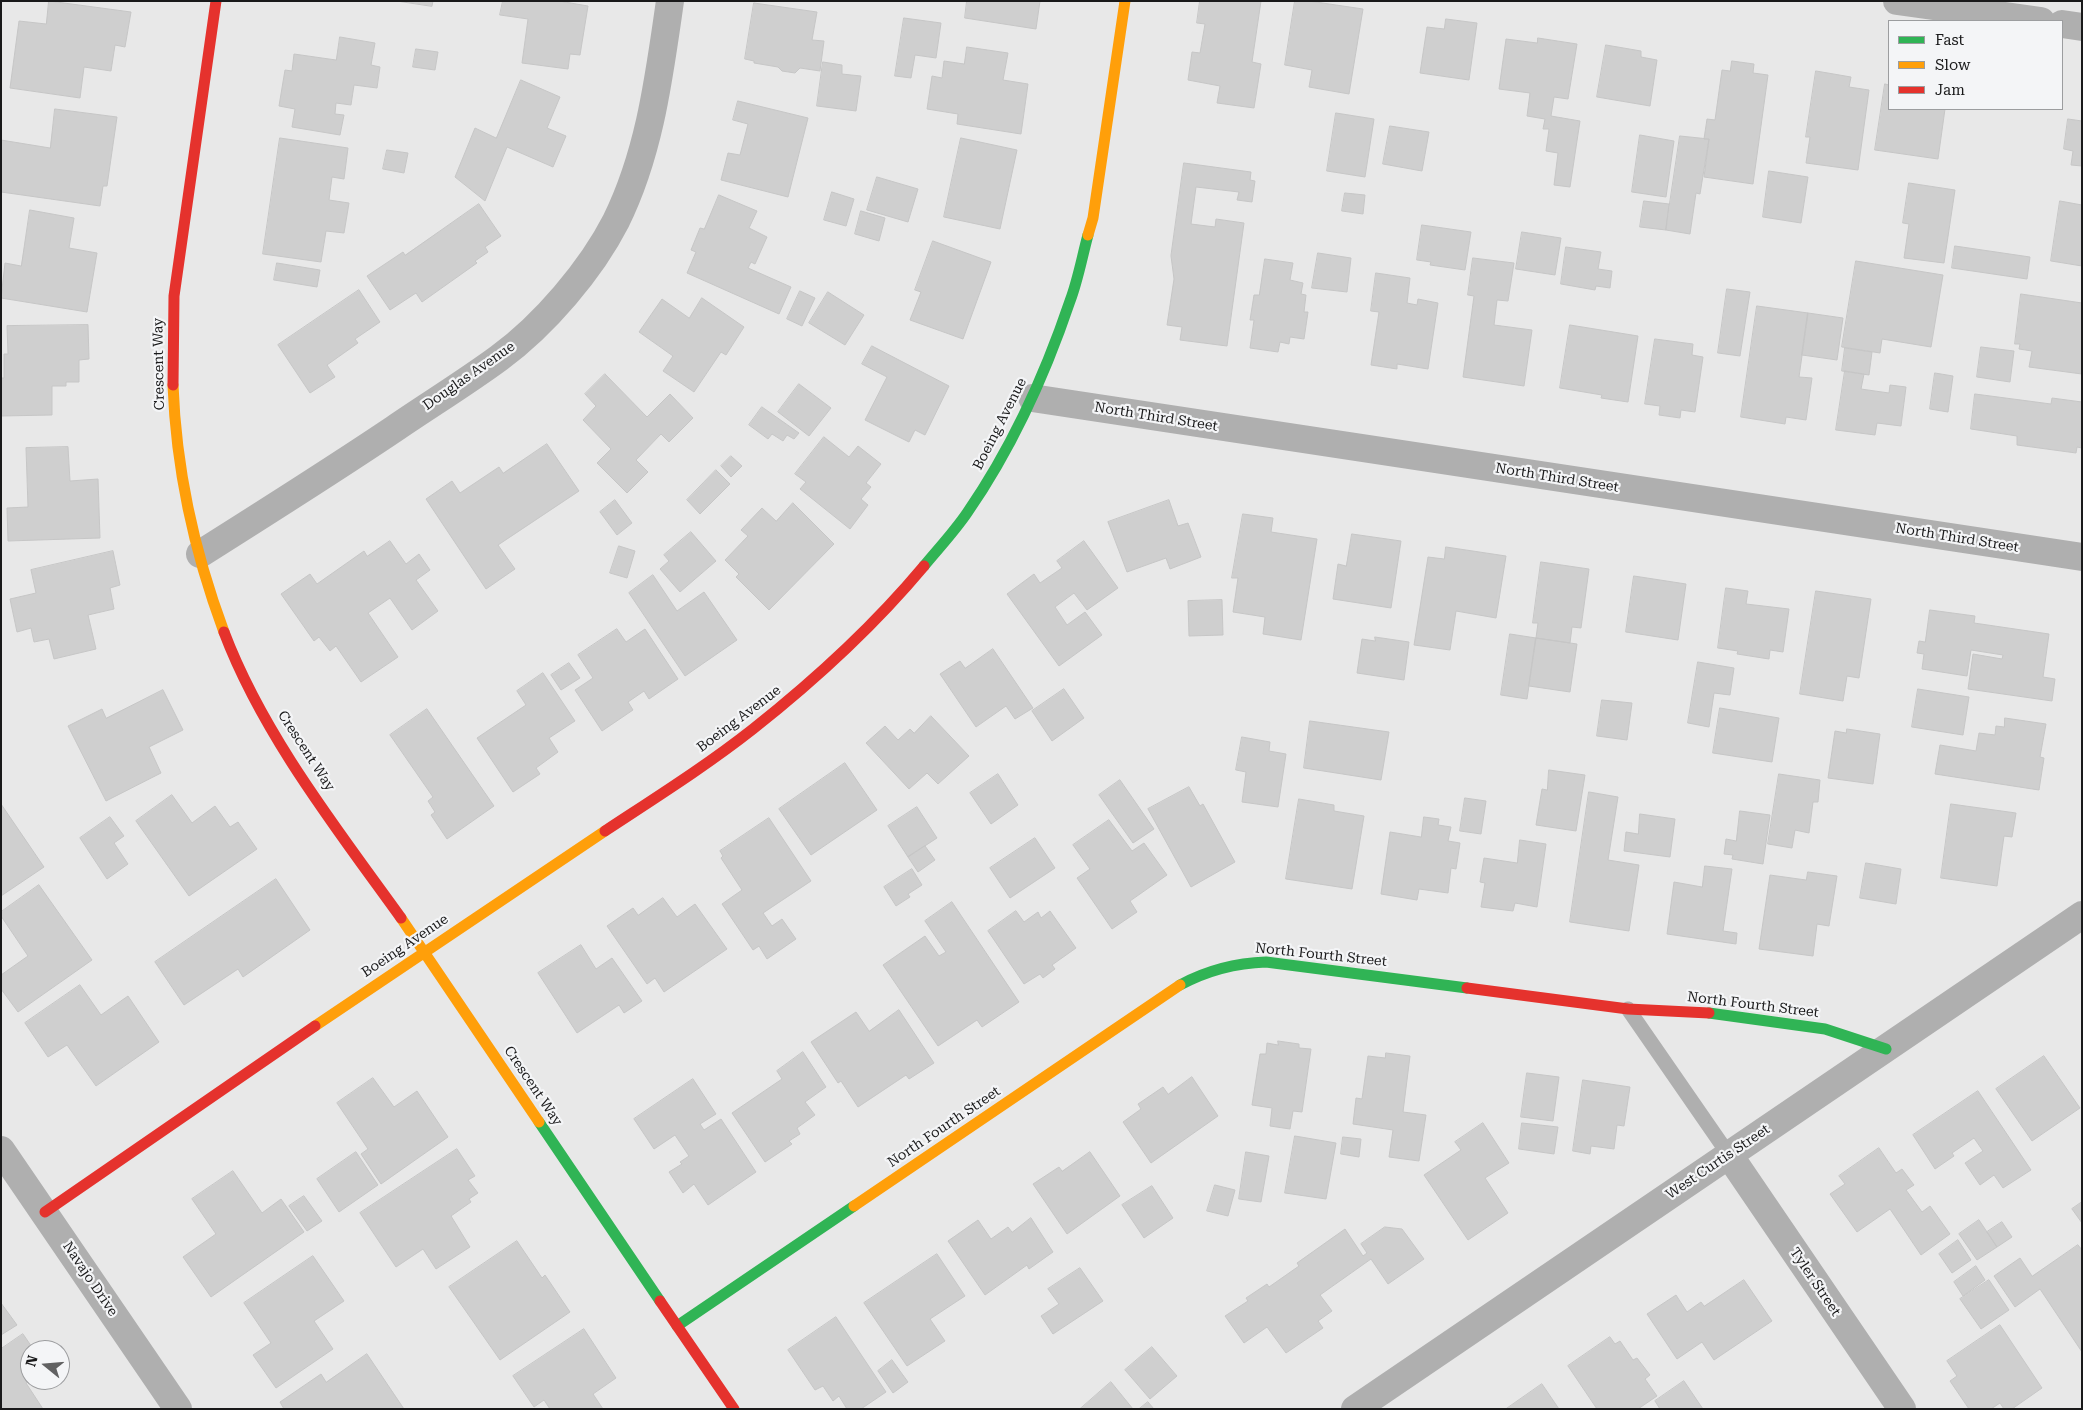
<!DOCTYPE html>
<style>
body{margin:0}
#map{position:relative;width:2083px;height:1410px;overflow:hidden;background:#e8e8e8;font-family:"Roboto Serif",serif}
canvas{display:block}
.frame{position:absolute;inset:0;border:2px solid #19191a;pointer-events:none}
.legend{position:absolute;left:1888px;top:20px;width:175px;height:90px;box-sizing:border-box;background:#f4f5f7;border:1px solid #9c9d9f;margin:0;padding:6px 9px;list-style:none;font-size:15px;color:#19191a}
.legend li{display:flex;align-items:center;gap:10px;height:25px}
.legend b{width:25px;border:1px solid #9c9d9f}
.north{position:absolute;left:20px;top:1340px;width:50px;height:50px;box-sizing:border-box;background:#f4f5f7;border:1px solid #9c9d9f;border-radius:50%;rotate:287deg;font-size:14px;font-weight:700;line-height:20px;text-align:center;color:#19191a}
.north::after{content:'';display:block;margin:auto;width:18px;height:22px;background:#616162;clip-path:polygon(50% 0,100% 100%,50% 72%,0 100%)}
</style>
<div id="map">
<canvas width="2083" height="1410"></canvas>
<div class="frame"></div>
<ul class="legend">
<li><b style="height:6px;background:#30b455"></b>Fast</li>
<li><b style="height:6px;background:#ff9f0a"></b>Slow</li>
<li><b style="height:6px;background:#e5322d"></b>Jam</li>
</ul>
<div class="north">N</div>
</div>
<script>
const g = document.querySelector('canvas').getContext('2d');
g.lineJoin = 'round';
function fill(path, color) { g.fillStyle = color; g.fill(path, 'evenodd'); }
function strokePath(path, color, width, dash) { g.strokeStyle = color; g.lineWidth = width; g.lineCap = dash ? 'butt' : 'round'; g.setLineDash(dash || []); g.stroke(path); }
function label(font, color, halo, rows, align = 'center') {
  g.font = font + ' "Roboto Serif",serif'; g.lineWidth = 4.5; g.setLineDash([]); g.textBaseline = 'middle'; g.strokeStyle = halo; g.fillStyle = color; for (const [text, x, y, turn = 0] of rows) {
    g.save(); g.translate(x, y); g.rotate((+turn || 0) * Math.PI / 180); g.textAlign = isNaN(turn) ? turn : align; if (halo) g.strokeText(text, 0, 0); g.fillText(text, 0, 0); g.restore();
  }
}
const building = new Path2D(`
 M49 1 131 12 125 47 115 45 111 71 84 67 80 98 10 88 19 21 46 24Z
 M397 1H433L432 6Z
 M503 1H559L588 6 580 55 570 54 568 69 522 63 528 19 500 15Z
 M967 1H1040L1036 29 965 18Z
 M1200 1H1261L1252 62 1261 64 1254 108 1217 103 1220 86 1188 80 1192 52 1200 53 1205 24 1197 23Z
 M1295 1H1309L1363 9 1349 94 1309 87 1312 70 1285 65Z
 M754 3 817 12 812 40 824 41 820 71 800 68 795 73 782 71 778 67 754 63V61L745 59Z
 M904 18 941 23 936 58 915 55 911 78 895 76Z
 M1446 19 1477 23 1469 80 1420 73 1427 27 1444 29Z
 M340 37 375 43 371 65 380 67 377 88 354 85 351 105 336 103 335 114 344 115 340 135 292 127 295 109 279 106 285 70 292 71 294 54 336 60Z
 M1538 38 1577 44 1568 99 1554 97 1551 116 1580 121 1570 187 1554 185 1558 153 1546 151 1549 129H1543L1545 119 1527 116 1530 93 1499 89 1506 39 1537 43Z
 M1606 45 1641 51V57L1657 60 1650 106 1597 97Z
 M967 47 1008 53 1003 80 1028 84 1021 134 957 124 958 114 927 109 932 76 942 78 944 61 964 64Z
 M416 49 438 52 435 70 413 67Z
 M1732 61 1754 64 1753 73 1768 75 1753 184 1704 177 1709 139H1704L1707 119 1715 120 1722 70 1730 71Z
 M823 62 842 65V74L861 76 856 111 817 106Z
 M1816 71 1851 77 1849 87 1869 90 1858 170 1806 163 1810 137H1806Z
 M521 80 560 97 547 128 566 136 553 167 507 147 485 201 455 177 475 128 496 138Z
 M1885 84 1889 85V109H1945L1938 159 1875 150Z
 M738 101 808 118 788 197 721 180 728 153 740 155 748 124 733 120Z
 M55 109 117 117 107 186H103L100 206 1 192V140L50 148Z
 M1336 113 1374 119 1365 177 1327 171Z
 M2068 119 2082 121V166L2071 165 2073 151 2064 149Z
 M1390 126 1429 132 1422 171 1383 164Z
 M1640 135 1674 141 1666 197 1632 192Z
 M1680 136 1709 139 1700 194 1696 193 1690 234 1666 230Z
 M280 138 348 148 344 179 332 177 329 200 349 203 344 233 326 231 321 262 263 254Z
 M961 138 1017 150 1000 229 944 217Z
 M387 150 408 153 404 173 383 169Z
 M1184 163 1251 172 1250 180 1255 181 1252 202 1237 200 1239 192 1196 187 1191 224 1215 227 1216 219 1244 223 1227 346 1180 340 1182 327 1167 325 1174 279 1171 256Z
 M1769 171 1808 177 1801 223 1763 217Z
 M877 177 918 189 908 222 867 210Z
 M1909 183 1955 190 1944 263 1904 258 1909 224 1903 223Z
 M832 192 854 199 846 226 824 220Z
 M1345 193 1365 195 1363 214 1342 211Z
 M719 195 757 211 749 228 767 237 755 264 751 262 748 268 791 287 779 314 687 273 696 252 691 250 700 228 704 229Z
 M1644 201 1669 204 1666 230 1640 227Z
 M2060 201 2082 205V266L2051 261Z
 M479 204 501 236 485 247 488 252 475 261 477 263 422 302 416 293 390 310 367 276 403 252 405 255Z
 M30 210 74 218 69 248 97 253 87 312 1 298 5 263 21 266Z
 M861 211 885 218 879 241 855 234Z
 M1422 225 1471 232 1465 270 1430 265 1431 262 1417 260Z
 M1522 232 1561 238 1555 275 1516 269Z
 M933 241 991 262 963 339 910 320 921 292 915 290Z
 M1955 246 2030 257 2027 279 1952 268Z
 M1566 247 1601 252 1598 269 1612 271 1610 288 1596 286 1595 290 1561 284Z
 M1318 253 1351 258 1347 292 1312 288Z
 M1473 258 1514 263 1508 301 1497 300 1494 325 1532 330 1524 386 1463 377 1474 296 1468 295Z
 M1265 259 1293 263 1290 280 1303 283 1301 294 1306 295 1304 312H1308L1304 339 1290 337 1289 344 1280 342 1278 352 1250 348 1254 320H1250L1254 295H1259Z
 M1856 261 1943 275 1931 347 1882 339 1880 353 1842 347Z
 M277 263 320 270 317 287 274 280Z
 M1376 273 1410 278 1407 303 1417 305 1418 299 1438 303 1428 369 1397 364V369L1371 365 1379 312 1371 311Z
 M1727 289 1750 292 1740 356 1718 353Z
 M359 290 380 322 355 339 358 343 327 365 335 377 310 393 278 345Z
 M800 291 815 298 802 326 787 319Z
 M828 292 864 315 845 345 809 323Z
 M2021 294 2082 303V374L2029 367 2032 351 2019 349 2020 344H2015Z
 M702 298 744 327 726 355 721 352 694 392 663 371 673 356 639 332 662 299 689 318Z
 M1757 306 1808 313 1799 377 1812 378 1806 420 1786 417 1785 424 1741 417Z
 M1808 313 1843 318 1837 360 1802 355Z
 M88 325 89 359 79 360V382H66V386H52V415L1 416V378H4V354H8L7 326Z
 M1570 325 1638 336 1628 402 1601 398 1602 395 1560 388Z
 M1655 339 1693 344 1692 355 1703 357 1695 412 1681 410 1680 418 1659 415 1660 406 1645 404Z
 M872 346 949 386 925 435 915 430 909 442 865 420 887 377 862 364Z
 M1981 347 2014 351 2010 382 1977 377Z
 M1845 348 1872 352 1869 375 1842 371Z
 M1845 371 1864 374 1861 389 1889 393 1890 385 1906 387 1901 426 1877 423 1875 435 1836 430Z
 M1935 373 1953 376 1948 412 1930 409Z
 M605 374 647 417 670 394 693 418 669 442 661 434 636 460 648 472 627 493 597 463 611 449 583 420 596 406 585 394Z
 M799 384 831 408 809 436 778 412Z
 M1975 394 2051 404 2052 398 2082 402V448L2077 447 2076 453 2017 445V436L1971 429Z
 M762 407 799 433 794 439 787 435 783 441 772 434 768 439 749 425Z
 M824 437 849 457 858 446 881 464 866 483 871 487 861 499 868 505 850 529 800 489 806 482 795 474Z
 M547 444 579 491 498 545 515 569 486 589 426 499 452 481 460 493 499 467 503 473Z
 M68 447 70 481 98 479 100 538 8 541 7 508 28 507 26 448Z
 M731 456 742 466 731 477 721 466Z
 M716 470 730 484 700 514 687 500Z
 M615 500 632 523 617 535 600 512Z
 M1169 500 1178 526 1188 523 1201 557 1170 569 1166 558 1127 572 1108 522Z
 M793 503 834 544 769 610 736 577 739 574 725 560 748 536 741 530 762 508 776 521Z
 M1243 514 1273 518 1271 532 1317 539 1301 640 1263 634 1265 617 1233 612 1238 578H1232Z
 M691 532 716 561 680 592 660 569 669 561 664 555Z
 M1352 534 1401 541 1391 608 1333 599 1338 564 1346 566Z
 M390 541 406 564 419 554 430 570 416 580 438 611 412 630 390 598 368 613 398 657 361 682 336 646 330 651 319 637 314 641 281 594 310 574 317 584 364 551 367 556Z
 M1084 541 1118 588 1087 610 1074 593 1055 607 1067 625 1085 612 1102 635 1059 666 1007 594 1034 574 1040 583 1062 568 1057 561Z
 M619 546 635 551 627 578 610 573Z
 M1446 547 1506 556 1496 618 1456 611 1450 650 1414 645 1428 557 1444 559Z
 M113 551 120 585 110 588 114 609 88 615 96 649 54 659 49 639 34 642 31 628 17 632 10 599 36 593 31 570Z
 M1541 562 1589 569 1581 628 1572 627 1570 643 1536 638 1538 623H1533Z
 M653 575 677 611 704 592 737 640 685 676 629 593Z
 M1634 576 1686 584 1678 640 1626 632Z
 M1726 588 1748 591 1746 604 1789 609 1783 652 1770 650 1769 659 1737 654 1738 651 1718 648Z
 M1816 591 1871 599 1859 678 1847 676 1843 701 1800 694Z
 M1222 600 1223 635 1189 636 1188 601Z
 M1930 610 1975 616 1974 623 2049 634 2043 677 2055 679 2052 701 1968 689 1973 654 2002 659 2003 655 1971 650 1967 676 1922 669 1924 654 1917 653 1919 641 1925 642Z
 M617 629 626 642 645 629 678 679 649 699 644 691 628 702 633 710 602 731 575 690 593 678 578 655Z
 M1510 634 1536 638 1527 699 1501 695Z
 M1375 637 1409 642 1404 680 1357 673 1362 639 1375 641Z
 M1536 638 1577 644 1570 692 1529 686Z
 M993 649 1033 708 1015 719 1006 706 976 727 940 674 960 661 965 668Z
 M1698 662 1734 668 1730 695 1714 693 1709 727 1688 723Z
 M569 663 580 678 561 690 551 675Z
 M543 673 575 721 549 738 558 752 536 768 540 774 513 792 477 738 526 705 517 691Z
 M1064 689 1084 718 1052 741 1032 711Z
 M1918 689 1969 697 1963 735 1912 727Z
 M163 690 183 730 149 747 161 773 106 801 68 726 102 709 106 718Z
 M1602 700 1632 703 1627 740 1597 736Z
 M1720 708 1779 718 1772 762 1713 753Z
 M427 709 494 806 447 839 431 815 435 812 428 801 433 797 390 735Z
 M931 716 969 756 938 784 927 773 909 789 866 743 885 726 898 740 910 729 914 733Z
 M2005 718 2046 724 2040 757 2044 758 2039 790 1935 774 1940 745 1976 751 1979 733 1995 735 1996 726 2004 727Z
 M1310 721 1389 732 1381 780 1304 768Z
 M1847 729 1880 734 1873 784 1828 778 1835 731 1846 733Z
 M1242 737 1270 742 1269 751 1286 754 1278 807 1242 802 1246 772 1236 770Z
 M845 763 877 810 811 855 779 809Z
 M1549 770 1585 775 1576 831 1536 825 1542 789 1547 790Z
 M998 774 1018 805 991 824 970 793Z
 M1779 774 1820 780 1818 802H1813L1809 833 1795 830 1792 848 1768 844Z
 M1120 780 1154 829 1133 843 1099 795Z
 M1189 787 1200 806 1203 804 1235 862 1191 887 1148 809Z
 M1589 792 1618 797 1608 860 1639 865 1629 931 1570 922Z
 M172 795 192 823 215 806 230 827 238 822 257 849 189 896 136 821Z
 M1465 798 1486 801 1481 834 1460 831Z
 M1299 799 1334 805V811L1364 816 1352 889 1286 879Z
 M1 804 44 867 1 896Z
 M1951 804 2016 813 2012 837 2004 836 1997 886 1941 878Z
 M917 807 937 838 908 857 888 826Z
 M1740 811 1770 815 1763 864 1732 859 1733 855 1724 854 1726 839 1736 841Z
 M1640 814 1675 819 1670 857 1624 851 1626 832 1638 834Z
 M110 817 124 836 114 843 128 864 107 879 80 838Z
 M1424 817 1439 819 1438 825 1451 827 1448 841 1460 843 1456 869 1451 868 1448 893 1419 889 1417 900 1381 894 1390 832 1421 837Z
 M769 818 811 881 763 913 772 926 782 919 796 939 767 959 759 946 753 950 722 904 742 890 721 858 723 856 720 851Z
 M1109 820 1132 851 1144 843 1167 875 1130 901 1137 912 1112 929 1077 878 1090 869 1073 845Z
 M1035 838 1055 868 1010 898 990 868Z
 M1520 840 1546 844 1537 907 1515 903 1513 911 1481 907 1485 883 1480 882 1484 858 1517 863Z
 M925 846 935 860 918 872 908 857Z
 M1866 863 1901 869 1896 904 1860 898Z
 M1705 866 1732 869 1723 931 1737 933 1736 944 1667 934 1674 882 1702 887Z
 M912 869 922 885 908 894 910 897 896 906 884 887Z
 M1808 872 1837 876 1829 926 1817 924 1813 956 1759 949 1770 875 1806 880Z
 M276 879 310 930 243 977 238 969 184 1005 155 962Z
 M39 885 92 960 18 1012 1 989V975L28 956 1 916V912Z
 M663 898 677 917 695 904 727 949 664 992 655 978 647 984 607 926 633 908 638 915Z
 M952 902 1019 1002 982 1027 977 1020 938 1046 883 965 925 936 939 956 946 952 925 921Z
 M1016 911 1024 922 1038 912 1041 918 1050 911 1076 948 1052 965 1055 969 1043 978 1040 974 1024 984 988 931Z
 M581 945 596 969 612 958 642 1001 624 1013 619 1005 577 1033 538 973Z
 M80 985 101 1015 128 996 159 1042 96 1086 67 1045 48 1057 25 1023Z
 M899 1010 934 1063 909 1079 906 1075 858 1107 841 1081 838 1083 811 1042 856 1012 869 1031Z
 M1278 1041 1299 1044V1048L1311 1049 1302 1112 1293 1111 1290 1129 1270 1126 1272 1108 1252 1105 1260 1054H1266L1267 1043 1278 1045Z
 M803 1052 826 1087 805 1102 815 1115 797 1128 800 1134 789 1141 792 1144 765 1162 732 1113 782 1079 777 1071Z
 M1386 1053 1410 1056 1403 1112 1426 1115 1419 1161 1389 1157 1393 1130 1353 1124 1356 1098 1362 1099 1368 1056 1385 1058Z
 M2044 1056 2080 1108 2032 1141 1996 1089Z
 M1527 1073 1559 1077 1553 1121 1521 1117Z
 M1192 1077 1218 1116 1151 1163 1123 1122 1141 1109 1138 1104 1163 1087 1168 1094Z
 M373 1078 394 1107 417 1091 448 1137 381 1184 361 1154 368 1149 337 1103Z
 M693 1079 716 1114 700 1124 704 1130 721 1119 756 1172 708 1205 694 1184 683 1193 669 1172 682 1164 680 1162 689 1156 675 1135 654 1149 634 1119Z
 M1583 1080 1630 1087 1624 1126 1617 1125 1614 1149 1591 1146 1590 1154 1573 1151Z
 M1978 1091 2031 1170 2003 1188 1994 1175 1980 1185 1965 1163 1983 1151 1974 1138 1952 1153 1954 1156 1935 1169 1913 1135Z
 M1483 1123 1509 1163 1485 1178 1508 1213 1468 1240 1424 1175 1461 1150 1455 1142Z
 M1522 1123 1558 1127 1554 1154 1519 1149Z
 M1295 1136 1336 1143 1326 1199 1285 1193Z
 M1343 1137 1361 1139 1359 1157 1341 1154Z
 M1879 1148 1896 1173 1902 1169 1914 1185 1906 1190 1922 1212 1930 1206 1950 1234 1921 1255 1890 1209 1857 1232 1830 1194 1845 1184 1839 1176Z
 M457 1149 475 1176 468 1180 478 1193 469 1199 471 1202 451 1216 470 1247 436 1269 423 1249 396 1267 360 1213Z
 M356 1152 378 1185 339 1212 317 1179Z
 M1090 1152 1120 1196 1067 1234 1033 1184 1059 1167 1062 1171Z
 M1246 1152 1269 1156 1261 1202 1239 1199Z
 M233 1171 262 1213 281 1199 304 1232 211 1297 183 1257 216 1234 192 1199Z
 M1215 1185 1235 1190 1228 1216 1207 1211Z
 M1152 1186 1173 1218 1144 1238 1122 1205Z
 M304 1196 322 1221 307 1231 289 1206Z
 M2082 1202V1223L2072 1209Z
 M1031 1218 1053 1252 1029 1269 1027 1265 985 1295 948 1241 978 1220 991 1239 1008 1227 1012 1232Z
 M1979 1220 1997 1247 1977 1260 1959 1234Z
 M2002 1222 2012 1237 1997 1247 1987 1232Z
 M1385 1227 1402 1229 1424 1259 1388 1284 1371 1259 1320 1295 1332 1311 1318 1321 1323 1328 1286 1353 1267 1327 1244 1343 1225 1316 1248 1301 1246 1298 1267 1284 1269 1287 1299 1266 1297 1263 1345 1229 1363 1256 1367 1253 1361 1244Z
 M1958 1240 1971 1260 1952 1273 1939 1254Z
 M517 1241 542 1278 545 1275 570 1312 500 1360 449 1287Z
 M2078 1245 2082 1250V1352L2040 1289 2015 1307 1994 1276 2020 1258 2032 1276Z
 M937 1254 965 1296 930 1319 945 1341 907 1366 864 1303Z
 M313 1256 344 1301 314 1321 333 1349 276 1388 253 1355 271 1343 244 1303Z
 M1976 1266 1985 1280 1963 1296 1954 1282Z
 M1080 1268 1103 1301 1053 1334 1041 1316 1059 1304 1048 1289Z
 M1744 1280 1772 1321 1714 1360 1702 1342 1677 1359 1647 1314 1676 1295 1687 1312 1701 1302 1704 1306Z
 M1989 1280 2009 1310 1981 1329 1960 1299Z
 M1 1303 17 1325 1 1335Z
 M836 1317 886 1392 861 1409H847L839 1396 833 1401 823 1386 815 1390 788 1350Z
 M2000 1325 2042 1388 2012 1409H2004L2000 1403 1991 1409H1969L1950 1381 1957 1376 1947 1361Z
 M584 1329 616 1378 593 1394 603 1409H550L544 1400 534 1407 513 1376Z
 M23 1334 34 1350H30L31 1380 26 1383 43 1409H1V1349Z
 M1610 1337 1615 1344 1620 1341 1633 1360 1637 1358 1650 1375 1645 1379 1657 1396 1638 1409H1597L1568 1366Z
 M1152 1347 1177 1376 1150 1399 1125 1370Z
 M367 1354 404 1409H284L280 1402 321 1374 326 1382Z
 M892 1360 908 1382 893 1393 878 1371Z
 M1684 1381 1703 1409H1660L1655 1401Z
 M1111 1382 1133 1409H1080Z
 M1542 1384 1559 1409H1506Z
 M1148 1402 1154 1409H1139Z`);
const lane = new Path2D(`
 M1628 1009 1729 1155`);
const street = new Path2D(`
 M1897 1 2041 21
 M2062 24 2082 27
 M1032 398 2082 557
 M200 554C265 513 330 472 394 429 429 405 465 383 499 358 544 325 591 270 616 221 650 152 659 77 670 1
 M1 1150 178 1409
 M1729 1155 1902 1409
 M1355 1409 2082 915`);
const fast = new Path2D(`
 M924 566C938 549 954 532 967 513 1012 448 1045 375 1070 301 1078 280 1082 257 1088 235
 M1180 985C1208 970 1234 963 1266 962L1467 988
 M1709 1013 1825 1029 1886 1049
 M539 1122 660 1301
 M677 1326 854 1206`);
const slow = new Path2D(`
 M1088 235 1093 218 1125 1
 M173 385C176 468 195 554 224 632
 M401 918 539 1122
 M315 1026 605 831
 M854 1206 1180 985`);
const jam = new Path2D(`
 M173 385 174 296 216 1
 M224 632C263 735 337 829 401 918
 M605 831C655 798 706 766 753 729 815 680 873 627 924 566
 M1467 988 1628 1009 1709 1013
 M45 1212 315 1026
 M660 1301 734 1409`);
const streetNames = [
 ["Crescent Way",159,364,-91],
 ["Douglas Avenue",469,376,-35],
 ["North Third Street",1156,417,9],
 ["Boeing Avenue",1000,424,-63],
 ["North Third Street",1557,478,9],
 ["North Third Street",1957,538,9],
 ["Boeing Avenue",739,719,-37],
 ["Crescent Way",306,751,57],
 ["Boeing Avenue",405,946,-34],
 ["North Fourth Street",1321,955,6],
 ["North Fourth Street",1753,1005,7],
 ["Crescent Way",533,1086,56],
 ["North Fourth Street",944,1127,-34],
 ["West Curtis Street",1718,1162,-34],
 ["Navajo Drive",90,1279,56],
 ["Tyler Street",1815,1282,56]
];
fill(building, '#cfcfcf');
strokePath(building, '#c6c6c6', 1);
strokePath(lane, '#afafaf', 15);
strokePath(street, '#afafaf', 28);
strokePath(fast, '#30b455', 11);
strokePath(slow, '#ff9f0a', 11);
strokePath(jam, '#e5322d', 11);
label('14px', '#19191a', '#f4f5f7', streetNames);
</script>
